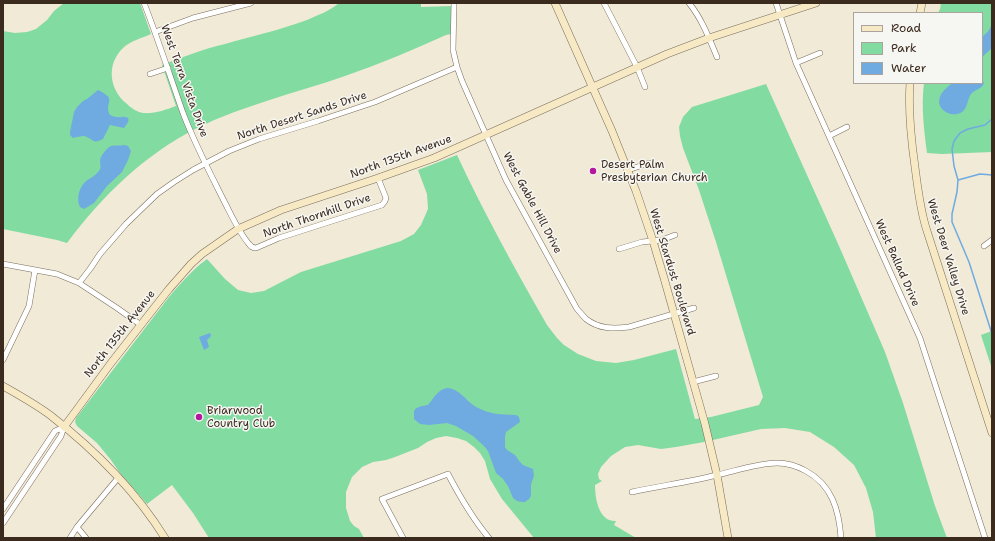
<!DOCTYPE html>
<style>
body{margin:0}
#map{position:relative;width:995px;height:541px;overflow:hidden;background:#f0ead6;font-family:"Shantell Sans",sans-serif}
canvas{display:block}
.frame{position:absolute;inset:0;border:4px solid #3b2a1e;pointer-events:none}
.legend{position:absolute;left:853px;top:12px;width:130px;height:72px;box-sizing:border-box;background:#f6f6f2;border:1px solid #aba49d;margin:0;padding:5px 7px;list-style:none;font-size:12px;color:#3b2a1e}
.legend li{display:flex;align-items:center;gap:8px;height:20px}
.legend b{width:20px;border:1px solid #aba49d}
</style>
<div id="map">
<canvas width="995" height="541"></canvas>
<div class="frame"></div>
<ul class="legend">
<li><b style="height:5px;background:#f6e9c3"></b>Road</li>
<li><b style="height:11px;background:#82dba1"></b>Park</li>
<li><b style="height:11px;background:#6fabe0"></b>Water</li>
</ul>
</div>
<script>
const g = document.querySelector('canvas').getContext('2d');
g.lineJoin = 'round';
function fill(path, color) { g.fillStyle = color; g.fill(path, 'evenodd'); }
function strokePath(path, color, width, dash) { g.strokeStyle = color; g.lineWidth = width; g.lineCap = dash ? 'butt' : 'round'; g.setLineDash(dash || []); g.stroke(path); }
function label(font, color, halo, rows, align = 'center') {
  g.font = font + ' "Shantell Sans",sans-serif'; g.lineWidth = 3; g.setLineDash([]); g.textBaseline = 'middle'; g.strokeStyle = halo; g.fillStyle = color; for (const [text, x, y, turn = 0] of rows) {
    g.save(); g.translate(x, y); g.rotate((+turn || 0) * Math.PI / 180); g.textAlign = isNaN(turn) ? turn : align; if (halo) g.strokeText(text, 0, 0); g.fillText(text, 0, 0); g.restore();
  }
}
const green = new Path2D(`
 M64 3H140L151 34C142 38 130 41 123 48 106 64 109 90 127 104 131 108 137 112 143 113 155 114 165 110 176 106L162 65C183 57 203 49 225 44 253 36 280 30 307 20 318 15 330 11 339 3H421V7L452 6 451 34 446 35C413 50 379 64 345 76 296 93 244 105 197 128 144 155 102 196 67 243L57 240 3 229V31L15 33 27 32 36 29 47 20 54 11Z
 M941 3H992V152L942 154 927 153C924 130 921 106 924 83H982V13H938L940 9Z
 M766 84 839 246 885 352 903 403 935 506 947 538H876L873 512 866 488 854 465 834 447 810 432 785 428 761 429 704 442 676 447 661 449 638 445 625 447 611 456 601 467 598 474 599 479 602 481 595 485C595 499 599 522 616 521L614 525 636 538H534L502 499 490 479 485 461 480 453 474 447 466 441 457 438 446 436 436 438 427 442 418 448 395 457 386 460 373 462 362 467 352 477 346 492V508L350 521 354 526 359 529 364 538H209L193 513 172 485 147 504 120 473 111 460 97 443 77 426 75 422 76 418 169 297C181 283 192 270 207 259L225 279 238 290 251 293 264 291 301 272 401 241 414 234 421 225 428 209 427 194 418 170 457 155C484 213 515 269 547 325L557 338 564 345 578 354 596 361 616 363 634 360 676 349 695 419 711 417 759 405 763 397 716 242 699 190 683 148 680 136 679 127 683 117 692 107Z
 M992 331V369L981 335Z`);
const water = new Path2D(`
 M992 23V48L982 57V37C987 33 990 30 992 23Z
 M982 79 984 83C982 89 976 89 972 93 967 98 968 108 962 112 952 119 935 109 940 97 942 91 948 87 952 83H982Z
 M98 90C119 100 103 102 110 115 112 116 115 117 117 117 122 118 120 116 125 117 132 118 127 124 124 128L110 125 103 139C92 145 93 138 84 136 81 136 76 137 73 138L70 135V132L74 112 77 107 83 101 87 99Z
 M124 145 128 146 131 151 128 160 122 172 107 186 94 203 84 209 80 207C76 199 79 187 86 181 90 178 95 176 98 172 102 168 100 165 100 160 101 155 107 148 111 146 115 145 120 146 124 145Z
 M210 333 211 336 207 340 209 347 204 350 199 337Z
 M447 388C460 389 466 401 476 407 491 415 500 414 516 415L519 417 520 422 506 432 505 437V447L507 450 515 455 520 462 523 465 533 469 534 476 531 484V496L529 499 525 502H522L517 501 513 498 508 486 503 479 496 473 488 451 484 446 473 436 456 426 447 423 429 425 420 424 414 419V411C417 406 423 406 428 405 434 398 437 390 447 388Z`);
const stream = new Path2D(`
 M992 119 985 125 968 129 960 133 954 141 952 149 954 166 958 180 957 192 952 214V222L969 262 992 334
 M958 180 980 174 992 175`);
const street = new Path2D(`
 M144 3C158 39 170 76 183 113 194 142 209 171 223 199 231 214 238 231 249 244 251 247 253 248 256 248L279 238 382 205 385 201 386 198 378 178
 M454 3 453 50 457 67 462 81 506 180 577 309C580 312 583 316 586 319 599 329 613 329 629 327L694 308
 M604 3 637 67 645 87
 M689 3C702 19 709 38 717 57
 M776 3 796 63 920 338 985 538
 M155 32 193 18 251 3
 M796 63 820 53
 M150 74 168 68
 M829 136 847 127
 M628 170 649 163
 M984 246 992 240
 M619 249 642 242 662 240 675 235
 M3 264 57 274 79 283 117 308 141 325
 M79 283 90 269 100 254 126 224 157 194 174 182 193 170 229 151 259 139 318 121 375 102 457 67
 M3 360 29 306 35 270
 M693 382 716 376
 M632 492C660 486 689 482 717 475 735 471 759 463 777 463 787 463 797 466 806 471 832 485 839 510 841 538
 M3 509 55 431 64 427
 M3 523 61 436 64 427
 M77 527 86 538
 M70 538 77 527 118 478
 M403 538 382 499 448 474C460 497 472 518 489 538`);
const secondary = new Path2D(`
 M555 3 612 131 636 191 653 241 664 278 705 424 717 475 728 538
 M920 13 922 3
 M910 83C908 111 911 139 915 167 918 189 920 210 927 231L992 433
 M3 386C19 395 35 404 50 415 95 450 135 490 165 538
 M64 427 111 363 169 289 191 264 202 254 238 229 254 222 281 210 378 178 434 158 667 54 709 38 816 3`);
const markers = [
 [593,171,4,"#b5179e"],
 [199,417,4,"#b5179e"]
];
const streetNames = [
 ["West Terra Vista Drive",184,81,70],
 ["North Desert Sands Drive",302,116,-18],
 ["North 135th Avenue",401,157,-20],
 ["West Gable Hill Drive",532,203,62],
 ["North Thornhill Drive",317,216,-19],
 ["West Deer Valley Drive",948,257,73],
 ["West Ballad Drive",897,263,66],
 ["West Stardust Boulevard",672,272,73],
 ["North 135th Avenue",120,334,-52]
];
const poiNames = [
 ["Desert Palm",601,165],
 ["Presbyterian Church",601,178],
 ["Briarwood",207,411],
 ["Country Club",207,424]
];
fill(green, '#82dba1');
fill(water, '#6fabe0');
strokePath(stream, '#6fabe0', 1.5);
strokePath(street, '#7a6d5e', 6);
strokePath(secondary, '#7a6d5e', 8);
strokePath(street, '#fff', 5);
strokePath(secondary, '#f6e9c3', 7);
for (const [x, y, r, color] of markers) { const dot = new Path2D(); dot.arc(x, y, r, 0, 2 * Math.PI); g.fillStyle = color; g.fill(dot); strokePath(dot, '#f6f6f2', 1.5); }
label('11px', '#3b2a1e', '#f6f6f2', streetNames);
label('11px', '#3b2a1e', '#f6f6f2', poiNames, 'left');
</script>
